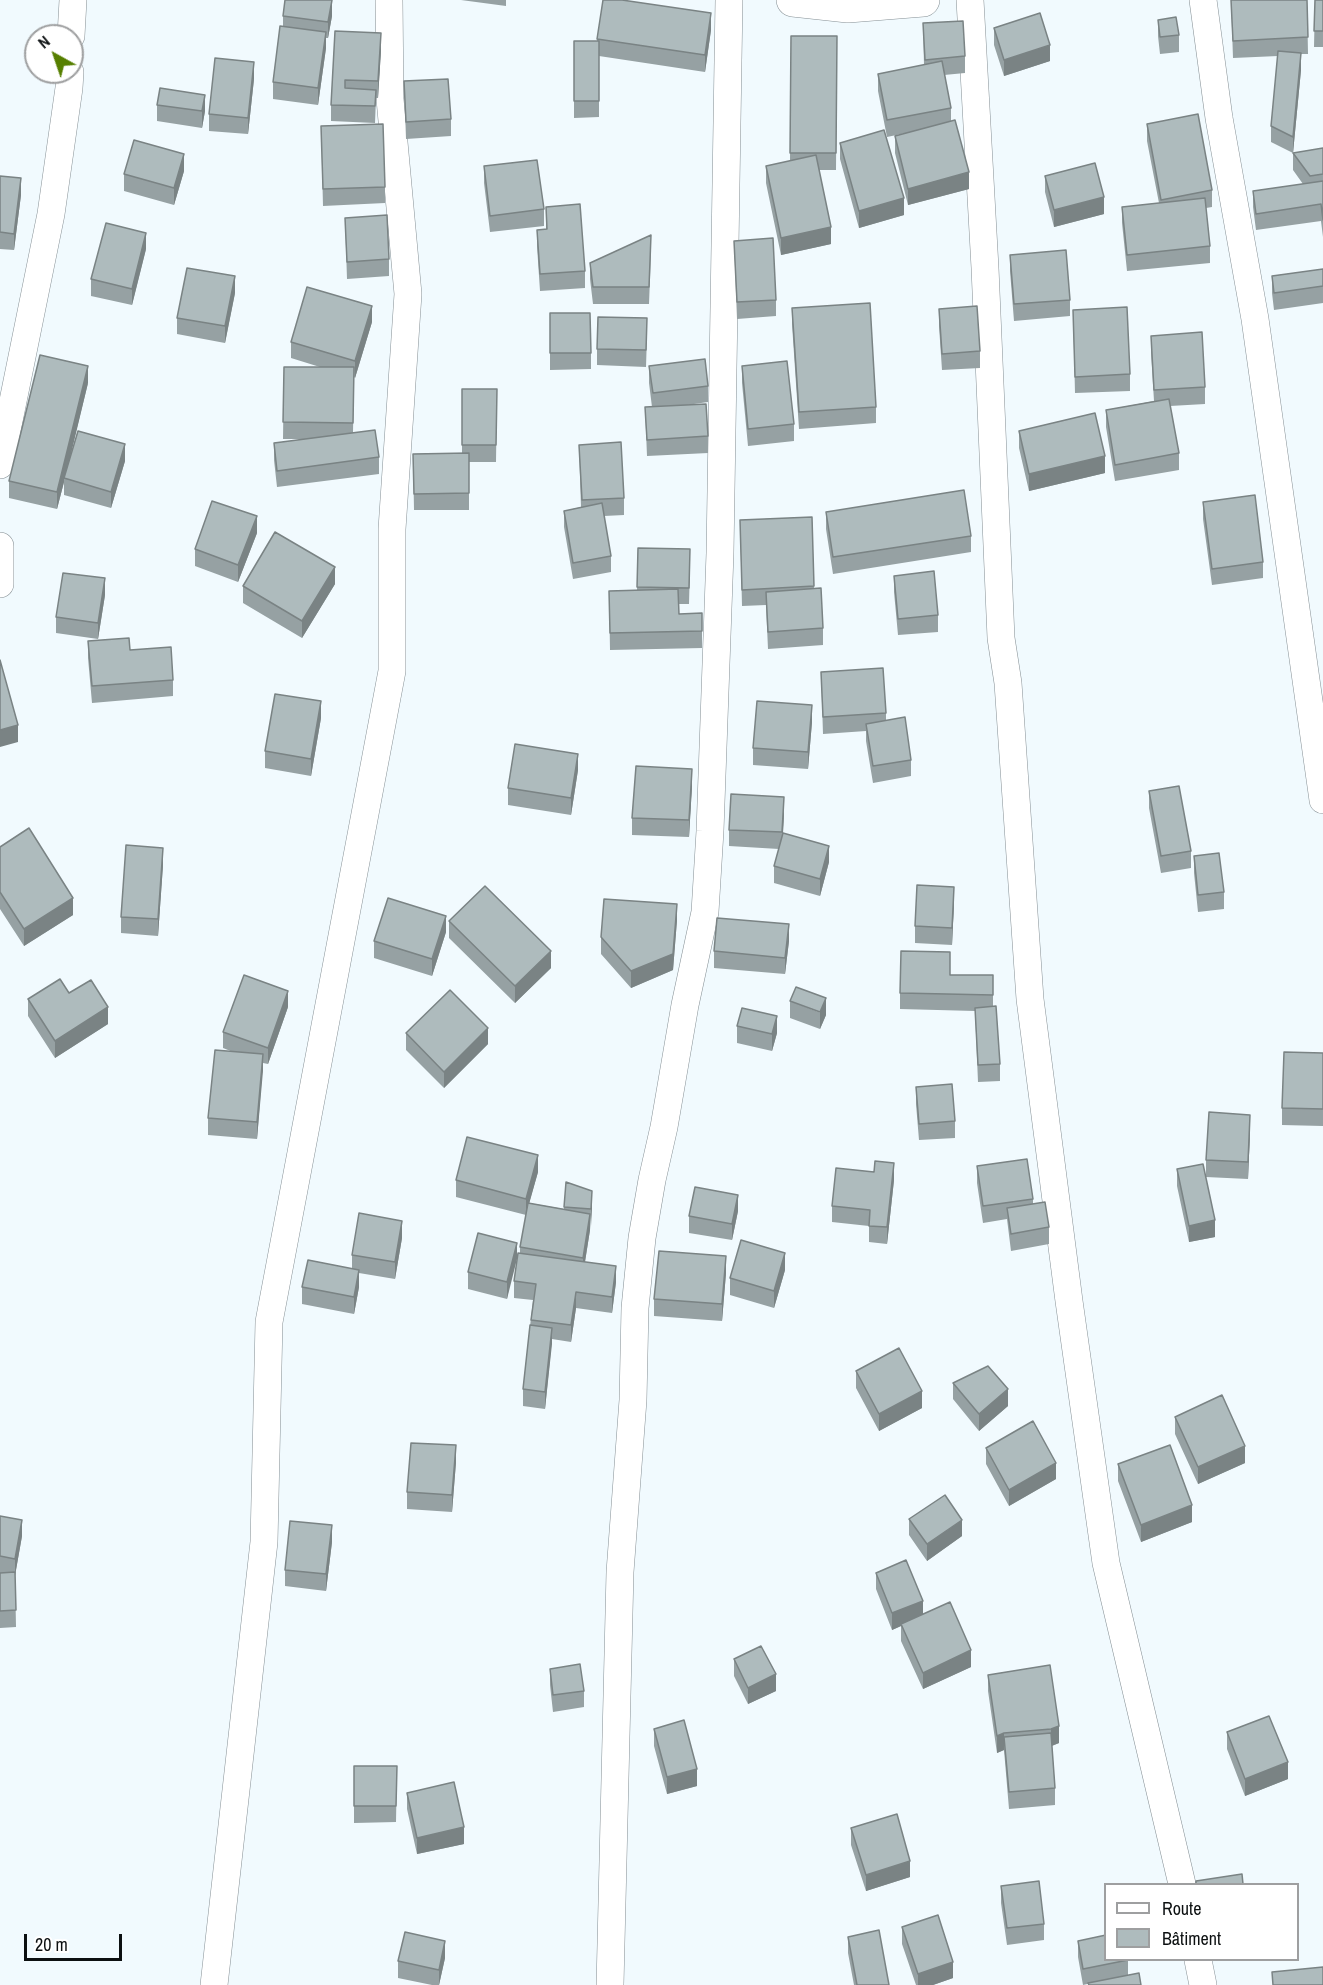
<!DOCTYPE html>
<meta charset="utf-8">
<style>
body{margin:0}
#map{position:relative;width:1323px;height:1985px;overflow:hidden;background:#f1fafe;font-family:"Archivo Narrow",sans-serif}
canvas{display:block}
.legend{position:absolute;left:1104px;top:1883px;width:195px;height:78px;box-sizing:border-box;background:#fff;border:2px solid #9e9fa0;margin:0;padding:8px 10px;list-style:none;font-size:18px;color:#0c1011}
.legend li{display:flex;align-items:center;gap:12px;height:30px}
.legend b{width:30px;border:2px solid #9e9fa0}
.north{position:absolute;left:24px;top:24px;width:60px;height:60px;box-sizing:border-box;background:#fff;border:2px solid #9e9fa0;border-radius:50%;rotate:320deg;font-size:16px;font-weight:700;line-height:24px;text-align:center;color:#0c1011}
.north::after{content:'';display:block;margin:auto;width:21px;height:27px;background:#567f00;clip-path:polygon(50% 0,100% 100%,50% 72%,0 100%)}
.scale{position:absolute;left:24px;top:1934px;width:98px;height:27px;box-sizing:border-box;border:3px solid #0c1011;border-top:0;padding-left:8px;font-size:18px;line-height:21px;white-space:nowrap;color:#0c1011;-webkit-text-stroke:4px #fff;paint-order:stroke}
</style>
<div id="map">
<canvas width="1323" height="1985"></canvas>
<ul class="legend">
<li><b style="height:8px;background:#fff"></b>Route</li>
<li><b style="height:16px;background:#aebbbd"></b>Bâtiment</li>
</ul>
<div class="north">N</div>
<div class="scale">20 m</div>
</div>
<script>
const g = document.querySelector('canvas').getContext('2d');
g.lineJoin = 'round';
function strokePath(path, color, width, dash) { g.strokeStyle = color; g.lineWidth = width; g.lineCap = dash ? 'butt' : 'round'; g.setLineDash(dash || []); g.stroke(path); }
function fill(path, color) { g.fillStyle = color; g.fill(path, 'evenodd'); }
const minor = new Path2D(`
 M970 0 985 268 1001 638 1008 683 1030 999 1069 1301 1106 1563 1182 1884
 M1203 0 1219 118 1255 319 1323 800
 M71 36 73 0
 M0 465 51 214 69 88 70 72
 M0 546V584
 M1198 1960 1203 1985
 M214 1985 264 1542 269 1322 392 671V529L408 294 390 99 389 0
 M610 1985 620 1572 633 1400 635 1308 642 1238 652 1180 664 1127 685 1005 705 912 710 831 720 553 729 0`);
const secondary = new Path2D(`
 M793 0 848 6 923 0`);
const wall = new Path2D(`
 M461 0H506V6Z
 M1231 0H1307L1308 54H1301V70L1293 153 1271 142V126L1278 56 1233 58Z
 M1315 0H1323V47H1314Z
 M283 16H332L328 38H326V48L318 105 273 99V82L283 26Z
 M1158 20 1179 35V52L1160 54 1158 36Z
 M923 23 965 56V73L944 75 951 108V122L969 189 908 205 895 153V136L906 133 887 137 878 91V74L924 65Z
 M994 28 1050 61 1004 76 994 45Z
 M711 30 705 72 599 56V117L574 118V41H597V39Z
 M335 31 381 50 378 98H376L375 123 331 121V105Z
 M791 36H837L836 170H819L831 244 781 255 766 183V166L790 161Z
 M254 79 248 134 209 131V114Z
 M404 81 451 119V136L406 139Z
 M157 105 205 111 202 128 157 121Z
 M1147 124 1212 190V207L1206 208 1210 246V263L1127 271 1122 223V207L1159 203 1147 141Z
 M321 126 385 187V203L323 206Z
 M840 143 904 215 859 228 840 159Z
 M1323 148V237L1321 221 1256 230 1253 207V191L1303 184 1293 170V153Z
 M484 166 544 209V226L490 232 484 183Z
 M184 171 174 205 124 191V174Z
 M0 176 21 195 14 250 0 249Z
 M1045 176 1104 214 1054 227 1045 192Z
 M546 207 585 271V288L540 291 537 246V230L546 229Z
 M345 218 389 259V276L347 279Z
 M734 241 776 300V316L737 319Z
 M146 249 132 305 91 296V279Z
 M651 252 649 304H593L590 279V263Z
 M1010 255 1070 300V316L1014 321 1010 271Z
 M1323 269V303L1274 310 1272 293V276Z
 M235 293 225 343 177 334V318Z
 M792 308 876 407V423L799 429 792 324Z
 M939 309 980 351V368L942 370 939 326Z
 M1073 310 1130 374V391L1075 393Z
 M550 313 591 353V369L550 370Z
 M372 322 355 378 354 377 353 432 379 457V474L277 487 274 460V443L305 439H283L284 367H320L291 358V342Z
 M647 335 646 367 597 365V349Z
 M1151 336 1205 387V404L1170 406 1179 453V470L1115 481 1106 427V410L1154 401 1151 352Z
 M649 366 708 386V402L687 405 708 436V453L647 456 645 407H652L649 383Z
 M742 366 794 424V441L748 446 742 383Z
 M88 383 70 456 125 461 111 508 64 495V482L57 509 9 498V481Z
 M462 389H497L496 462H469V510H414L413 454 462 453Z
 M1019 431 1105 473 1029 491 1019 448Z
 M579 445 624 498V515L604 516 611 556V572L573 579 564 527V511L581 507Z
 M1203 502 1263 562V578L1212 585 1203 519Z
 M826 512 971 536V552L833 574 826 529Z
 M812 517 814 589 823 628V645L768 649 766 605 742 606 740 520Z
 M257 533 238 582 195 566V549Z
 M638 548 690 566 689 604H678L679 614 702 631V648L610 650 609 591 637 590Z
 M894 576 938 615V632L898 635 894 592Z
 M335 584 302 638 243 603V586Z
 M105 595 98 639 56 633V617Z
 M88 641 130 650 173 680V696L92 703 88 658Z
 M821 672 886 713V721L911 760V776L873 783 866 741V731L823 734Z
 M321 718 311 776 265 768V751Z
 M812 722 808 769 753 765V748Z
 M578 770 571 815 508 805V788Z
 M692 786 689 837 632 835V818Z
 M1149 791 1191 851V868L1161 873 1149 808Z
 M784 813 783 835 829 862 820 896 774 883V866L779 849 729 846V830Z
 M0 847 73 915 24 946 0 909Z
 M1194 856 1224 892V909L1198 912 1194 873Z
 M163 865 158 936 121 933V917Z
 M954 903 952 945 915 943V926Z
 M677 920 673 970 631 988 601 954V937Z
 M449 921 551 968 515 1003 449 938Z
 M446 932 432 976 374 958V941Z
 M789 941 785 974 714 968V951Z
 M950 975H993V1006L1000 1064V1081L978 1082 975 1011 900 1009V993Z
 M69 993 108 1024 55 1058 28 1016V999Z
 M790 1001 826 1015 820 1029 790 1018Z
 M288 1007 268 1064 263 1063 257 1139 208 1135V1118L233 1052 223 1048V1032Z
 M737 1026 777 1033 772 1051 737 1043Z
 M406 1033 488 1044 444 1088 406 1050Z
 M1323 1053V1126L1282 1125V1108Z
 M916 1087 955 1121V1138L919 1140 916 1104Z
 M1250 1131 1248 1179 1206 1177V1160Z
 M977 1166 1033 1199V1204L1049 1227V1244L1011 1251 1007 1219 983 1223 977 1183Z
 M1177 1169 1215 1237 1189 1242 1177 1186Z
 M538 1172 529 1203 564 1209V1207H592L590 1230 585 1262 616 1282 612 1313 576 1308 571 1342 552 1339 545 1409 523 1406V1389L533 1300 514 1298V1281L520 1253V1247L527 1210 526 1215 456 1197V1180Z
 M894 1180 887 1244 869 1242V1226L832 1222V1206Z
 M738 1211 732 1240 689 1233V1216Z
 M402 1238 395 1279 359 1273V1287L354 1314 302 1304V1287L352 1269V1255Z
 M517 1243 507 1299 468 1289V1272Z
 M785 1270 774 1308 730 1295V1278Z
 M726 1273 722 1321 654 1316V1299Z
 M856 1371 922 1408 879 1431 856 1388Z
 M953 1383 1008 1406 979 1431 953 1399Z
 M1175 1417 1245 1463 1198 1484 1175 1434Z
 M986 1448 1056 1479 1009 1506 986 1464Z
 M456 1462 452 1512 407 1509V1492Z
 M1118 1464 1192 1522 1141 1542 1118 1481Z
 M0 1516 22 1536 15 1575 16 1627 0 1628Z
 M909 1519 962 1536 927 1561 909 1535Z
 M332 1542 326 1591 285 1586V1570Z
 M876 1573 923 1614 971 1667 923 1689 901 1641V1626L892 1630 876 1589Z
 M734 1659 776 1691 748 1704 734 1676Z
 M1050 1665 1059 1743 1052 1746 1055 1788V1805L1009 1809 1004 1750 997 1753 988 1691V1675Z
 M550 1669 584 1691V1707L553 1712 550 1685Z
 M654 1729 697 1786 667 1794 654 1746Z
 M1227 1732 1288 1779 1245 1796 1227 1749Z
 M354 1766H397L396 1822 354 1823Z
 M407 1793 464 1844 417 1854 407 1809Z
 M851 1828 910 1877 866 1891 851 1845Z
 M1001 1886 1044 1924V1940L1007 1945 1001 1903Z
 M902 1927 953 1978 933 1985H916L902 1944Z
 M848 1937 889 1985H854L848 1953Z
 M1078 1941 1128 1959V1975L1083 1985 1078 1957Z
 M445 1958 439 1985H432L398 1978V1961Z`);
const shadedWall = new Path2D(`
 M332 0V16L328 38V22Z
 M711 13V30L705 72V55Z
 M326 32V48L318 105V88Z
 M381 33V50L378 98V81Z
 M1050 45V61L1004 76V60Z
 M1301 53V70L1293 153V137Z
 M254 62V79L248 134V118Z
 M205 95V111L202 128V111Z
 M184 154V171L174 205V188Z
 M969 172V189L908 205V189Z
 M21 178V195L14 250V234Z
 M1104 197V214L1054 227V210Z
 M904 198V215L859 228V211Z
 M831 227V244L781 255V238Z
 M146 233V249L132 305V289Z
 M235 276V293L225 343V326Z
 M372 306V322L355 378V361Z
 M88 366V383L65 479 64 478V482L57 509V492Z
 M125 444V461L111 508V492Z
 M1105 456V473L1029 491V474Z
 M257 516V533L238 582V565Z
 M335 567V584L302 638V621Z
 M105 578V595L98 639V623Z
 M321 701V718L311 776V759Z
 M812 705V722L808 769V752Z
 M18 725V742L0 747V730Z
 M578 754V770L571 815V798Z
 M692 769V786L689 837V820Z
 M784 797V813L782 849V832Z
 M829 846V862L820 896V879Z
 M163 848V865L158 936V919Z
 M954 887V903L952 945V928Z
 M73 898V915L24 946V929Z
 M677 904V920L673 970 631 988V971Z
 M446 916V932L432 976V959Z
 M789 924V941L785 974V958Z
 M551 951V968L515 1003V986Z
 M288 991V1007L268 1064V1048Z
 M826 998V1015L820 1029V1012Z
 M108 1007V1024L55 1058V1041Z
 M777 1016V1033L772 1051V1034Z
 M488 1028V1044L444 1088V1072Z
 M263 1054V1071L257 1139V1122Z
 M1250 1115V1131L1248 1179V1162Z
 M538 1155V1172L526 1215V1199Z
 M894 1163V1180L887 1244V1227Z
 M592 1191V1207L591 1226V1209Z
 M738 1195V1211L732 1240V1224Z
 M590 1214V1230L583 1274V1258Z
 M1215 1220V1237L1189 1242V1226Z
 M402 1221V1238L395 1279V1262Z
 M517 1243V1259L507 1299V1282Z
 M785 1253V1270L774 1308V1291Z
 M726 1256V1273L722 1321V1304Z
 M616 1266V1282L612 1313V1297Z
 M359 1270V1287L354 1314V1297Z
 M576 1292V1308L571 1342V1325Z
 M552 1328V1344L545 1409V1392Z
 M1008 1389V1406L979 1431V1414Z
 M922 1391V1408L879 1431V1414Z
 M456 1445V1462L452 1512V1495Z
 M1245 1446V1463L1198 1484V1467Z
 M1056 1463V1479L1009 1506V1490Z
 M1192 1505V1522L1141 1542V1525Z
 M22 1520V1536L15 1576V1559Z
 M962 1520V1536L927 1561V1544Z
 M332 1525V1542L326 1591V1574Z
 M923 1601V1617L901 1624V1626L892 1630V1613Z
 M971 1650V1667L923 1689V1673Z
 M776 1674V1691L748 1704V1688Z
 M1059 1726V1743L1051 1746V1729Z
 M1004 1733V1750L997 1753V1736Z
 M1288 1762V1779L1245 1796V1779Z
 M697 1769V1786L667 1794V1777Z
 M464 1827V1844L417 1854V1838Z
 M910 1861V1877L866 1891V1875Z
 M445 1941V1958L439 1985V1970Z
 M953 1962V1978L933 1985H918V1974Z`);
const building = new Path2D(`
 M285 0H332L328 22 283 16Z
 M603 0H622L711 13 705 55 597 39Z
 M1231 0H1307L1308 37 1233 41Z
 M1315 0H1323V31H1314Z
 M1040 13 1050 45 1004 60 994 28Z
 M1176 17 1179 35 1160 37 1158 20Z
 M963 21 965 56 925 60 923 23Z
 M280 26 326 32 318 88 273 82Z
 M335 31 381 33 378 81 345 80V88L376 90 375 106 331 105Z
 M791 36H837L836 153H790Z
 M574 41H599V101H574Z
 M1278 51 1301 53 1293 137 1271 126Z
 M215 58 254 62 248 118 209 114Z
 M942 61 951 108 887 120 878 74Z
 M448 79 451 119 406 122 404 81Z
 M160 88 205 95 202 111 157 105Z
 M1198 114 1212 190 1161 200 1147 124Z
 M955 120 969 172 908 189 895 136Z
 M383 124 385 187 323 189 321 126Z
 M884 130 904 198 859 211 840 143Z
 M134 140 184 154 174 188 124 174Z
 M1323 148V174L1310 176 1293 153Z
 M816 155 831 227 781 238 766 166Z
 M537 160 544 209 490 216 484 166Z
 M1095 163 1104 197 1054 210 1045 176Z
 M0 176 21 178 14 234 0 232Z
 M1323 181V220L1321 204 1256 214 1253 191Z
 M1205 198 1210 246 1127 255 1122 207Z
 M580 204 585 271 540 274 537 230 547 229 546 207Z
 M387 215 389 259 347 262 345 218Z
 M106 223 146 233 132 289 91 279Z
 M651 235 649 287H593L590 263Z
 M773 238 776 300 737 302 734 241Z
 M1066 250 1070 300 1014 304 1010 255Z
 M187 268 235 276 225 326 177 318Z
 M1323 269V286L1274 293 1272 276Z
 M307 287 372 306 355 361 291 342Z
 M870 303 876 407 799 412 792 308Z
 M977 306 980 351 942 354 939 309Z
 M1127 307 1130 374 1075 377 1073 310Z
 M550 313H590L591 353H550Z
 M598 317 647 318 646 350 597 349Z
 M1202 332 1205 387 1154 390 1151 336Z
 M40 355 88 366 57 492 9 481Z
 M705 359 708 386 653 393 649 366Z
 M787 361 794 424 748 429 742 366Z
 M284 367H354L353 423 283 422Z
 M462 389H497L496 445H462Z
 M1169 399 1179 453 1115 465 1106 410Z
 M706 404 708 436 647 440 645 407Z
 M1095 413 1105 456 1029 474 1019 431Z
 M375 430 379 457 277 471 274 443Z
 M78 431 125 444 111 492 64 478Z
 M621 442 624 498 582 500 579 445Z
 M469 453V493L414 494 413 454Z
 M964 490 971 536 833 557 826 512Z
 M1255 495 1263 562 1212 569 1203 502Z
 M212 501 257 516 238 565 195 549Z
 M602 503 611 556 573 563 564 511Z
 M812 517 814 586 742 590 740 520Z
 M275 532 335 567 302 621 243 586Z
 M638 548 690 549 689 588 637 587Z
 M934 571 938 615 898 619 894 576Z
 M63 573 105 578 98 623 56 617Z
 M821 588 823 628 768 632 766 592Z
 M678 589 679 614 702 613V631L610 633 609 591Z
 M129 638 130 650 171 647 173 680 92 686 88 641Z
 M0 660 18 725 0 730Z
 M883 668 886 713 823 717 821 672Z
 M275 694 321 701 311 759 265 751Z
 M757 701 812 705 808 752 753 748Z
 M905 717 911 760 873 766 866 724Z
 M515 744 578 754 571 798 508 788Z
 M636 766 692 769 689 820 632 818Z
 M1179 786 1191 851 1161 856 1149 791Z
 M731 794 784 797 782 832 729 830Z
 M29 828 73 898 24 929 0 892V847Z
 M783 833 829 846 820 879 774 866Z
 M126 845 163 848 158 919 121 917Z
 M1219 853 1224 892 1198 895 1194 856Z
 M917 885 954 887 952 928 915 926Z
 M485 886 551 951 515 986 449 921Z
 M388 898 446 916 432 959 374 941Z
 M604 899 677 904 673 954 631 971 601 937Z
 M717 918 789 924 785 958 714 951Z
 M901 951 950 952V975H993V995L900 993Z
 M244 975 288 991 268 1048 223 1032Z
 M60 979 69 993 91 980 108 1007 55 1041 28 999Z
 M796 987 826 998 820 1012 790 1001Z
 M450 990 488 1028 444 1072 406 1033Z
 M996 1006 1000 1064 978 1065 975 1008Z
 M742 1008 777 1016 772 1034 737 1026Z
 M215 1050 263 1054 257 1122 208 1118Z
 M1284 1052 1323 1053V1109L1282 1108Z
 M952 1084 955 1121 919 1124 916 1087Z
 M1209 1112 1250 1115 1248 1162 1206 1160Z
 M467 1137 538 1155 526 1199 456 1180Z
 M1027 1159 1033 1199 983 1206 977 1166Z
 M875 1161 894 1163 887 1227 869 1226 870 1210 832 1206 836 1168 874 1172Z
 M1203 1164 1215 1220 1189 1226 1177 1169Z
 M566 1182 592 1191 591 1209 564 1207Z
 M695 1187 738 1195 732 1224 689 1216Z
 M1045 1202 1049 1227 1011 1234 1007 1208Z
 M528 1203 590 1214 583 1258 520 1247Z
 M359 1213 402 1221 395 1262 352 1255Z
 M478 1233 517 1243 507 1282 468 1272Z
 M741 1240 785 1253 774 1291 730 1278Z
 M659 1251 726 1256 722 1304 654 1299Z
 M518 1253 616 1266 612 1297 576 1292 571 1325 531 1320 536 1284 514 1281Z
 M308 1260 359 1270 354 1297 302 1287Z
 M530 1325 552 1328 545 1392 523 1389Z
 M899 1348 922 1391 879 1414 856 1371Z
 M988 1366 1008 1389 979 1414 953 1383Z
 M1222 1395 1245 1446 1198 1467 1175 1417Z
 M1033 1421 1056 1463 1009 1490 986 1448Z
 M411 1443 456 1445 452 1495 407 1492Z
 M1170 1445 1192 1505 1141 1525 1118 1464Z
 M945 1495 962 1520 927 1544 909 1519Z
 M0 1516 22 1520 15 1559 0 1556Z
 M290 1521 332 1525 326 1574 285 1570Z
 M906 1560 923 1601 892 1613 876 1573Z
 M15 1572 16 1610 0 1611V1573Z
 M950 1602 971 1650 923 1673 901 1624Z
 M761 1646 776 1674 748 1688 734 1659Z
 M580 1664 584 1691 553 1695 550 1669Z
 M1050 1665 1059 1726 1051 1729 1004 1733 997 1736 988 1675Z
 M1269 1716 1288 1762 1245 1779 1227 1732Z
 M684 1720 697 1769 667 1777 654 1729Z
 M1051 1733 1055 1788 1009 1792 1004 1737Z
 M354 1766H397L396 1806H354Z
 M454 1782 464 1827 417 1838 407 1793Z
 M897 1814 910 1861 866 1875 851 1828Z
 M1242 1874 1243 1884H1196V1881Z
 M1039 1881 1044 1924 1007 1928 1001 1886Z
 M938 1915 953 1962 918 1974 902 1927Z
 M879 1930 889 1985H857L848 1937Z
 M405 1932 445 1941 439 1970 398 1961Z
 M1106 1935V1959L1128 1960 1083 1969 1078 1941Z
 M1323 1967V1985H1273L1272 1972Z
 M1139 1973 1141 1985H1089L1088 1983Z`);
strokePath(minor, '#858f94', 28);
strokePath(secondary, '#858f94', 34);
strokePath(minor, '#fff', 27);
strokePath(secondary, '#fff', 33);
fill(wall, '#96a1a3');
fill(shadedWall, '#7a8384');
fill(building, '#aebbbd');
strokePath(building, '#7a8384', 1.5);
</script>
